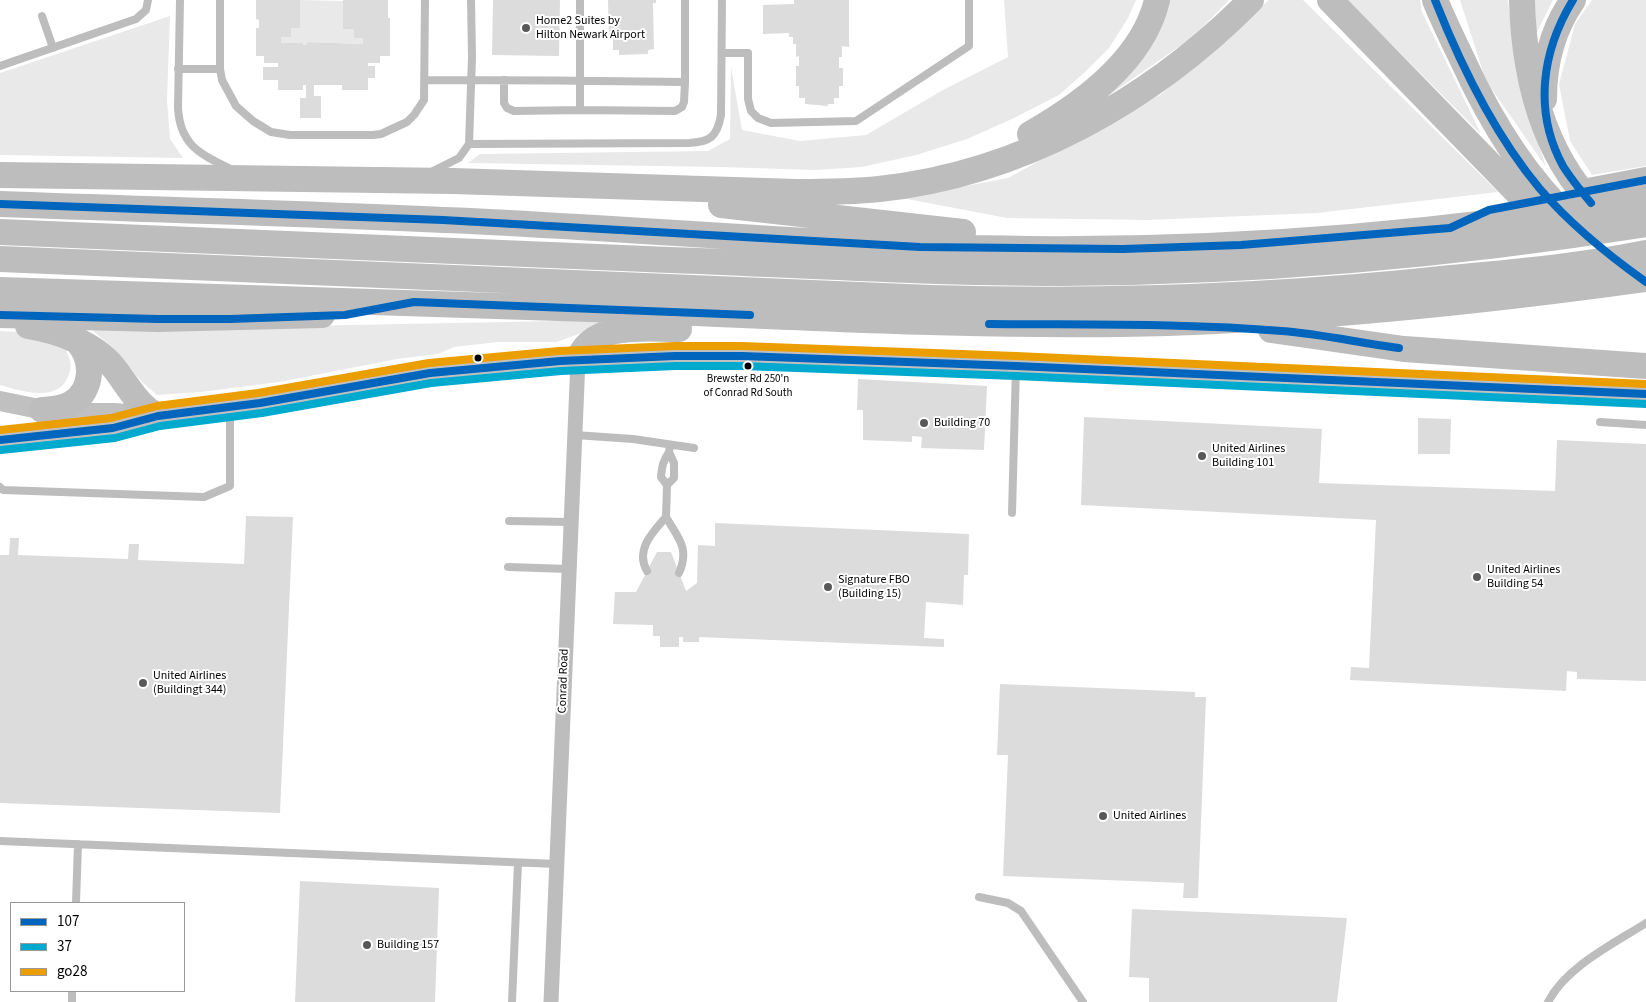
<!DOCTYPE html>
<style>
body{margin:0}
#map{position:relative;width:1646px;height:1002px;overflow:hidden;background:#fff;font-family:"Source Sans 3",sans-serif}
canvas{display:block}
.legend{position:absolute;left:10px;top:902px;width:175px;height:90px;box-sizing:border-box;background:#fff;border:1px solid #999;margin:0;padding:6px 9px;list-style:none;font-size:15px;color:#000}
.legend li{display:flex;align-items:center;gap:10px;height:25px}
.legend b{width:25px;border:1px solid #999}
</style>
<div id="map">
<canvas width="1646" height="1002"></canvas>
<ul class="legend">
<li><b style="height:6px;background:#0065bd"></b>107</li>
<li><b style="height:6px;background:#00a9ce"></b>37</li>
<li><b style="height:6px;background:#eb9e00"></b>go28</li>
</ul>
</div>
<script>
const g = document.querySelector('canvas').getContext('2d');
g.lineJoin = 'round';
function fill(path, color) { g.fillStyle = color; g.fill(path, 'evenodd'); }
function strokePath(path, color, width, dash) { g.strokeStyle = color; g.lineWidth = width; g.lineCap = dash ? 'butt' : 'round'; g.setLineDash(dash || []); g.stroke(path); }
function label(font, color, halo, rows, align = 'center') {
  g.font = font + ' "Source Sans 3",sans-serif'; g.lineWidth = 4; g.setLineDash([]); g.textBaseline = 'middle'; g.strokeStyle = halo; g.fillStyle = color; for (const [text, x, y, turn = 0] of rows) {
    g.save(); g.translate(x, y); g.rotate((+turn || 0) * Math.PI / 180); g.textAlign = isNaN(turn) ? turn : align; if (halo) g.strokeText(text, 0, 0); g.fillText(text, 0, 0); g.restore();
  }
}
const green = new Path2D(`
 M300 0 343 1V29H354V38H363V44L307 42V45H303V43H281V37H291V28H300Z
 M1004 0H1136L1128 18 1109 48 1085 72 1059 95 1012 119 967 139 916 155 862 167 816 170 720 167 468 163 480 154 708 151 730 139 731 67 742 130 800 141 866 135 943 90 1008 57Z
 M1165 0H1229L1193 37 1076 118Z
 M1269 0H1303L1498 192 1317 213 1148 220 1007 218 902 198 1008 178 1160 95Z
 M1347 0H1420L1422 12 1481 134Z
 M1460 0H1508L1516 72 1546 167 1486 81Z
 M1535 0H1553L1536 34Z
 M1592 0H1646V166L1592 175 1570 141 1559 84 1575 24Z
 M170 16 167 100 170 139 183 158 0 155V73Z
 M567 319 601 322 579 334 556 342H498L454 347 438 354 397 359 279 382 201 392 157 395 141 381 111 346 92 330 557 321Z
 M0 331 20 332 69 350 66 352C71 359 72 366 69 374 60 404 21 391 0 385Z`);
const building = new Path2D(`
 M256 0H300V28H291V37H281V43H303V45H307V42L363 44V38H354V29H343V0H388V18H390V56H380V63H368V66H375V78H368V90H342V85H314V96H321V118H300V98H306V85H303V90H278V80H263V67H278V63H264V56H256V28H259V20L256 19Z
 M493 0H560L559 56 492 55Z
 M608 0H656V3H653L654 49 648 50V54L619 55V50H613V39H609Z
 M794 0H849V47L842 46V57H839V68H843V86H839V98H834V104H828V106L805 104V98H799V86H796V66H799V56L796 57V44H793V37H789V33L763 34V5L794 4Z
 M858 379 987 386 984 450 921 448 922 437 912 436V442L863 440V410H857Z
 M1084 417 1322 429 1319 483 1555 491 1557 440 1646 444V681L1577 679V672L1567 671 1566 691 1350 680 1351 667 1369 668 1376 520 1081 505Z
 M1418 418 1451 419 1450 454H1418Z
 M246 516 293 517 280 813 0 803V555H9L10 538H19L18 555 128 559 129 544H139L138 560 244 564Z
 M715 523 969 534 968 575H964L963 605 926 602 924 638 944 639V647L699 637V642H683V637H679V647H660V636H653V625L613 624 615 592H636L657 552H671L686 591 697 583 698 545 715 546Z
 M1000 684 1195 692V697H1206L1198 898H1183L1184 883 1003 876 1008 755H997Z
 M300 881 439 888 435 1002H295Z
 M1132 909 1347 918 1337 1002H1149V978L1129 977Z`);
const lane = new Path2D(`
 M180 0 178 108C180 144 199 154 229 168
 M220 0V69L222 80 236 106 253 121 271 132 290 135H373L381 134 407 122 414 115 424 100 425 0
 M42 16 53 48
 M722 53H748V99L751 111 758 118 771 123 856 121 969 46V0
 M0 66 136 19 146 10 148 0
 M178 69H220
 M425 80C512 80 598 81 685 82L684 102 682 107 675 111 580 110V0
 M504 80V103L507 108 514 111 580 110
 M685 82V0
 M469 144 689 143C710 142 717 137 721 115L722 0
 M433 171 459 158 469 144 472 57 471 0
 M1600 422 1646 425
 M575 435 633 439 694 448
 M667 485 661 477C662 466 663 461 669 452
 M0 487 3 490 204 497 230 486V407
 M1012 513 1016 366
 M666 517 667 485 674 478V463L669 452 670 445
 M509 521 571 522
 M508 567 569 569
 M647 571C635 550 652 533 666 517 678 538 690 548 679 573
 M0 841 557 864
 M979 897 1008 903 1021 911 1083 1002
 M76 903 78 844
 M72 1002V991
 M512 1002 518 863
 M1548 1002C1566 967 1613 944 1646 923`);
const street = new Path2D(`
 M551 1002 578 360`);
const secondary = new Path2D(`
 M0 401 59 413H114L143 415
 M0 440 113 428 158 416 260 403 379 381 430 373 560 361 675 356H742L1016 366 1646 394`);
const highway = new Path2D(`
 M1330 0 1548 224
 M1435 0C1444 22 1454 42 1464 63 1491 122 1524 176 1572 221
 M1522 0C1524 80 1545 161 1605 217
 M1544 99C1544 63 1552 30 1573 0
 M1030 134C1081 105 1143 61 1157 0
 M0 175 453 181 796 192C824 192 852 192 879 189 1021 174 1152 100 1251 0
 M1583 192 1646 180
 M0 204C163 210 326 214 489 222 668 231 847 247 1027 249 1235 251 1441 234 1646 200
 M721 205 963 232
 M0 232C215 241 431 250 646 259 784 264 922 273 1060 273 1256 272 1452 255 1646 224
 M0 259 931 298C1105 303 1278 297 1451 278 1515 272 1583 266 1646 253
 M0 290C207 296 414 302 621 310 803 317 985 328 1168 323 1328 318 1487 301 1646 279
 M0 315 158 319 322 315
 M28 326C58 331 94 343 114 368 127 384 138 407 158 416
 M1271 330 1404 349 1646 366
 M578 360C593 321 645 329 679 329
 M42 410C52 409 63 409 72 403 93 390 94 360 78 342`);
const bus1 = new Path2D(`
 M1435 0C1461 66 1494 134 1540 189 1571 225 1608 255 1646 282
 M1573 0C1542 51 1533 111 1563 166 1571 179 1581 191 1591 203
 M0 204 443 220 920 247 1123 249 1241 245 1450 228 1489 210 1646 180
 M0 315 158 319H230L345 315 414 302 750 315
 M989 324C1087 325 1185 323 1282 331 1321 334 1360 343 1399 348
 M0 440 113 428 158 416 260 403 430 373 560 361 675 356H742L1016 366 1646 394`);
const bus2 = new Path2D(`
 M1 450 115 438 160 426 262 413 431 383 561 371 675 366H742L1016 376 1646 404`);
const bus3 = new Path2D(`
 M0 430 111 418 157 406 258 393 429 363 559 351 675 346H742L1016 356 1646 384`);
const markers = [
 [526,28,5,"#595959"],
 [478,358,4.5,"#000"],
 [748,366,4.5,"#000"],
 [924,423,5,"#595959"],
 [1202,456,5,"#595959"],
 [1477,577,5,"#595959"],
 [828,587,5,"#595959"],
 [143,683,5,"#595959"],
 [1103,816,5,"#595959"],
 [367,945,5,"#595959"]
];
const busNames = [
 ["Brewster Rd 250'n",748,380],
 ["of Conrad Rd South",748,394]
];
const poiNames = [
 ["Home2 Suites by",536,21],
 ["Hilton Newark Airport",536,35],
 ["Building 70",934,423],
 ["United Airlines",1212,449],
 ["Building 101",1212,463],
 ["United Airlines",1487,570],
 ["Building 54",1487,584],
 ["Signature FBO",838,580],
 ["(Building 15)",838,594],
 ["United Airlines",153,676],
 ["(Buildingt 344)",153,690],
 ["United Airlines",1113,816],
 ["Building 157",377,945]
];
const streetNames = [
 ["Conrad Road",564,681,-88]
];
fill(green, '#e9e9e9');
fill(building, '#dcdcdc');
strokePath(lane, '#bdbdbd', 8);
strokePath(street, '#bdbdbd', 15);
strokePath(secondary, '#c0c0c0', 20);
strokePath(highway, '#bdbdbd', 26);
strokePath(bus1, '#0065bd', 8);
strokePath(bus2, '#00a9ce', 8);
strokePath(bus3, '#eb9e00', 8);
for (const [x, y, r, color] of markers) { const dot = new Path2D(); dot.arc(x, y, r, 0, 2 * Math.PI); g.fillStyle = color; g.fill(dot); strokePath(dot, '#fff', 2); }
label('11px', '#000', '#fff', busNames);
label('12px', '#000', '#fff', poiNames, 'left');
label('12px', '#000', '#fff', streetNames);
</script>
